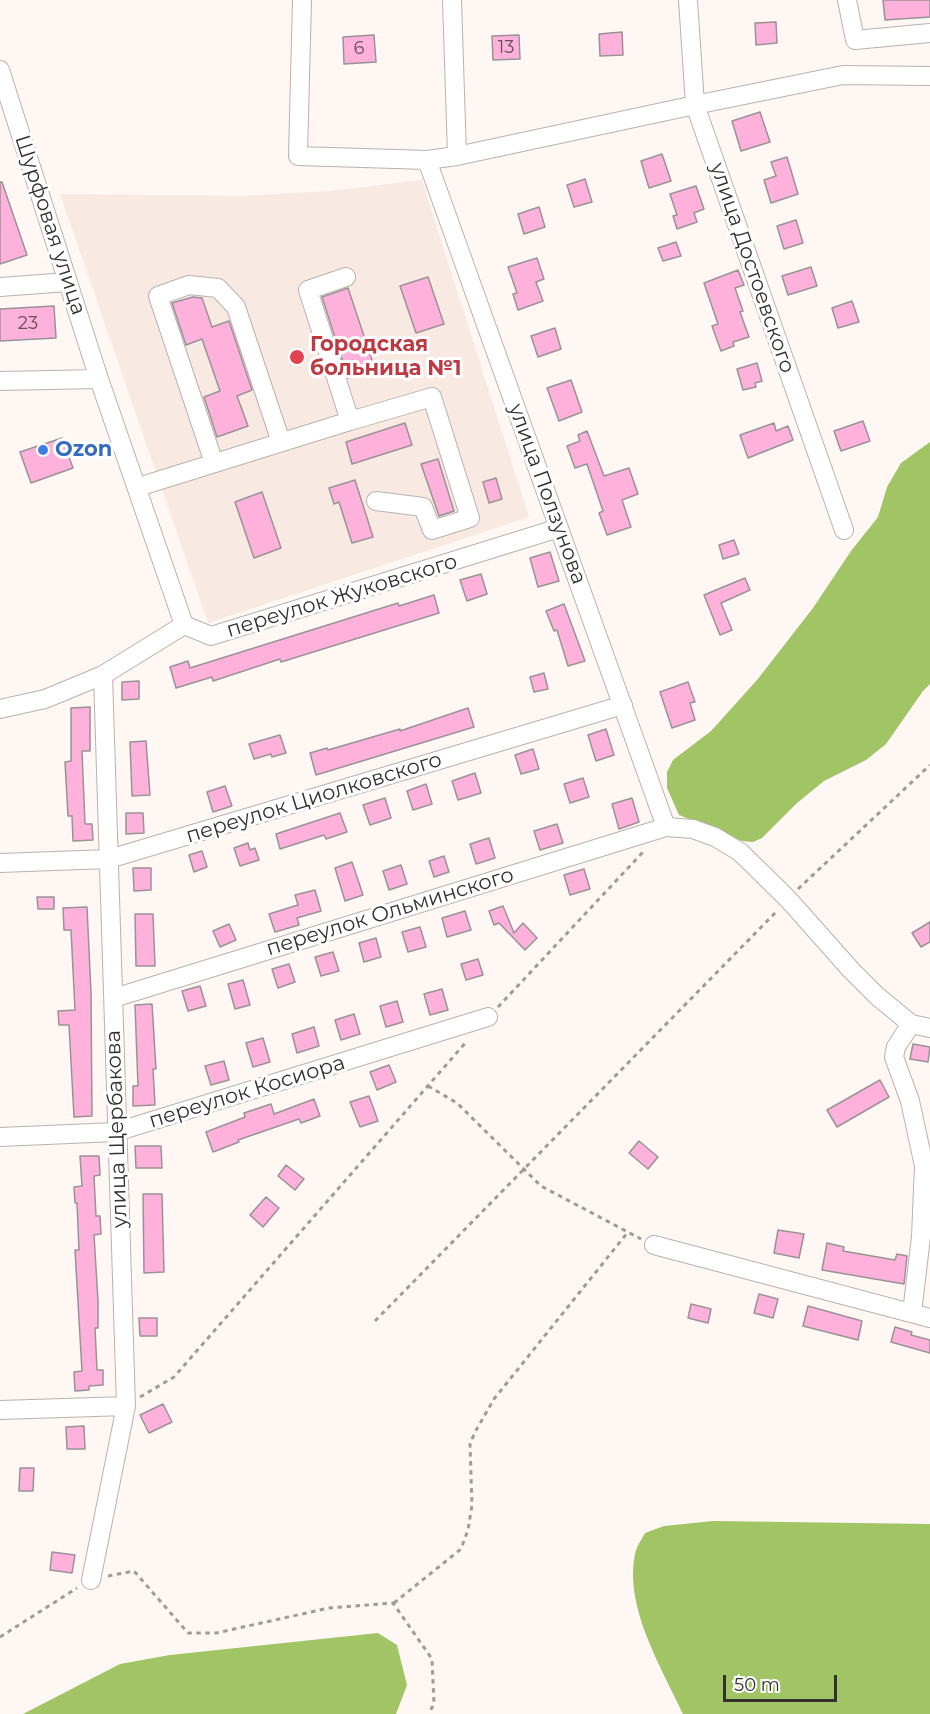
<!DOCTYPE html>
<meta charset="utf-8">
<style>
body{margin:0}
#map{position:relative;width:930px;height:1714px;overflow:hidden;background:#fef7f4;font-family:Montserrat,sans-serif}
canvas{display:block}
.scale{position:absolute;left:723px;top:1675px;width:114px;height:27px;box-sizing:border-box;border:3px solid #343130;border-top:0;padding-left:8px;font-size:18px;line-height:21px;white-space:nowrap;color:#343130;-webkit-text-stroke:4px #fff;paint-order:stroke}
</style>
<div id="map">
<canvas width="930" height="1714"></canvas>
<div class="scale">50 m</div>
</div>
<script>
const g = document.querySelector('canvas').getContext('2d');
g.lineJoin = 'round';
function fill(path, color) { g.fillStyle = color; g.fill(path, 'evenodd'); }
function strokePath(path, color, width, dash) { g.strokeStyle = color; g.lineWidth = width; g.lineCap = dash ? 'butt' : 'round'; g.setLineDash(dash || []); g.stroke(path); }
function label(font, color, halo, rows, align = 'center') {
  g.font = font + ' Montserrat,sans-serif'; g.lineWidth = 6; g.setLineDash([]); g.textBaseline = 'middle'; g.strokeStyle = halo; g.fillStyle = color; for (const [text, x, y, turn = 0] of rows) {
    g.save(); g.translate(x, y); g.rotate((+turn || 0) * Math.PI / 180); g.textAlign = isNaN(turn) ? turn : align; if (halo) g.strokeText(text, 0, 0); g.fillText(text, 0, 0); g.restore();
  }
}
const built = new Path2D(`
 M422 180 529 517 208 623 60 194 241 196 330 191Z`);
const forest = new Path2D(`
 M930 442V684L923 691 886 744 866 760 824 781 797 803 762 838 753 842 742 841 679 815 667 788V772L673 760 711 731 757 680 813 608 851 551 878 517 887 487 901 463Z
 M713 1521 930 1524V1714H683C661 1666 622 1604 636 1550 638 1544 642 1539 645 1533L664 1526Z
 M378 1633 397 1645 407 1685 396 1714H23L120 1664 170 1655Z`);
const building = new Path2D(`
 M883 0H930V17L885 20Z
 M776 22 777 43 756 45 755 23Z
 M622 32 623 55 600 56 599 34Z
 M374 35 376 62 344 64 343 37Z
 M519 35 520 59 493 60 492 36Z
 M760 112 770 142 741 151 732 121Z
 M662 154 671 181 649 188 641 161Z
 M787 157 798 194 771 203 764 180 776 176 771 162Z
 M585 179 592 202 574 207 567 185Z
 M0 182H2L27 255 0 264Z
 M696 186 704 209 694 213 697 222 677 229 673 216 677 215 670 194Z
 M539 207 545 227 524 234 518 214Z
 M796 220 803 243 784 249 777 226Z
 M676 242 681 256 663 261 658 248Z
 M537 258 544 279 536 282 543 301 518 310 513 294 517 293 508 267Z
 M811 267 817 286 788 295 782 276Z
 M738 270 744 285 735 288 743 311 740 312 749 337 733 342 734 346 721 351 712 326 718 324 704 283Z
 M428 277 444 324 416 333 400 286Z
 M348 288 375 369 348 378 322 297Z
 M193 297 202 298 212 327 229 321 252 390 237 396 248 426 217 437 204 397 220 391 202 339 186 345 172 303Z
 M852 301 859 322 838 328 832 308Z
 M54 306 56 338 0 341V309Z
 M555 328 561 349 538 357 531 336Z
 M757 363 762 381 755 383 756 387 743 390 737 369Z
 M571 380 582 412 559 421 547 388Z
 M863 421 870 441 841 451 834 431Z
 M405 423 412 445 352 464 346 442Z
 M774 423 776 431 788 426 793 440 748 458 740 435Z
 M587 431 604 476 629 468 638 494 622 500 631 527 607 535 599 513 603 511 587 464 575 468 567 446 580 441 578 435Z
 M62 438 73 468 31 483 20 452Z
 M438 459 454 511 439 516 421 464Z
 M496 478 502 499 489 503 483 482Z
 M355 480 373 537 352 543 339 502 334 504 329 488Z
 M262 492 281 548 254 558 235 502Z
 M734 540 739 554 723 559 719 545Z
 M550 552 559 581 538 587 530 558Z
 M481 574 487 594 467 601 460 580Z
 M745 578 750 590 721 603 732 630 720 635 704 595Z
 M434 595 439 613 281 662 280 659 213 681 212 677 176 688 170 667 188 661 190 668 398 603 399 606Z
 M564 604 585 661 568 666 557 630 554 631 546 611Z
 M544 673 548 689 534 692 530 677Z
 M139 681V699L122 700V682Z
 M688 682 695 702 690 703 695 720 672 728 660 692Z
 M90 707V751H82L85 824H92L93 840 73 841 72 816H68L65 762 71 761V708Z
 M468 708 474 727 316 775 310 753 327 748 328 750 400 729V731Z
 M606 729 614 755 596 761 588 735Z
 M280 735 286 753 272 757 271 754 254 759 249 744Z
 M146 741 150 795 132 796 130 742Z
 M533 749 539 769 521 774 515 755Z
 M475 773 481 793 458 800 452 781Z
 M583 778 589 797 570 803 564 784Z
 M426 784 432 804 413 810 407 791Z
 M225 786 232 806 213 812 207 792Z
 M385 798 391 818 370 825 363 805Z
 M632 798 639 822 619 829 612 804Z
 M126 813H143L144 833 126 834Z
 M340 813 347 832 326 839 324 835 280 849 276 834Z
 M557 824 563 843 540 850 534 831Z
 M489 838 495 858 476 864 470 844Z
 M248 843 250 850 255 848 259 860 240 866 234 848Z
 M202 851 207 867 194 872 189 855Z
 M444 856 449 872 434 877 429 861Z
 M352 862 363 895 345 901 335 868Z
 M401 865 407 884 389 890 383 871Z
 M133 868H151V890L134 891Z
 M584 869 590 889 570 895 564 875Z
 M315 890 321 911 297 918 299 925 275 932 269 914 298 905 295 895Z
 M37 897H54V909H38Z
 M503 906 514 933 523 923 537 938 525 950 499 923 494 925 489 911Z
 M87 907 91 993 92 1116 74 1117 69 1025H59L58 1011 75 1010 71 930H64L63 908Z
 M465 911 471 930 447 937 442 918Z
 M135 914H153L155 966H136Z
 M930 922V942L921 947 912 933Z
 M229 924 236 940 220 947 213 931Z
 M420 927 426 947 408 952 402 932Z
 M376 938 381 957 364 962 359 943Z
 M333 952 339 971 321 976 315 957Z
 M478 959 483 975 466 980 461 964Z
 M289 964 295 982 278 988 272 969Z
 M243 980 250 1005 235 1009 228 984Z
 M200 986 206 1006 188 1011 182 991Z
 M442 989 448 1010 430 1015 424 994Z
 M397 1001 403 1022 386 1027 380 1006Z
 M152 1004 156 1069H153L155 1105 133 1106V1086H138L135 1005Z
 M354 1014 360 1034 341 1040 335 1020Z
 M314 1027 319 1046 297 1053 292 1034Z
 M263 1038 270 1062 253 1067 246 1043Z
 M913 1044 930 1047 928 1062 910 1059Z
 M224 1061 229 1080 211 1085 205 1066Z
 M389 1065 396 1082 377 1090 370 1072Z
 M880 1080 889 1097 837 1127 827 1110Z
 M369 1096 378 1121 360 1127 350 1102Z
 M314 1099 320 1116 301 1123 299 1119 238 1140 239 1142 213 1152 206 1132 245 1117 244 1113 271 1104 274 1114Z
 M639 1141 658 1157 648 1169 629 1153Z
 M135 1146H161L162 1168H136Z
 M80 1156H99L100 1175 94 1176 96 1216H100L101 1234 94 1235 98 1301V1328H95L97 1370H103V1385L89 1386V1390L75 1391 74 1372 82 1371 75 1250H79L77 1203H75L74 1187 82 1186Z
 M286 1165 304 1179 295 1190 278 1176Z
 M143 1194H162L164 1272 144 1273Z
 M266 1197 279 1208 263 1227 250 1215Z
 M778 1230 804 1234 799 1258 774 1253Z
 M827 1243 844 1247 843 1251 895 1260 897 1254 907 1256 904 1284 822 1270Z
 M759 1294 778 1299 773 1318 754 1313Z
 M691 1304 711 1309 708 1323 688 1318Z
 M808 1306 862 1321 858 1340 803 1326Z
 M139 1318H157V1336H140Z
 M895 1327 912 1332 911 1335 930 1340V1353L891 1342Z
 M163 1404 172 1422 149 1433 140 1415Z
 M84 1426 85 1449H67L66 1427Z
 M20 1468H34L33 1491H19Z
 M52 1552 75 1555 72 1573 50 1570Z`);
const path = new Path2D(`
 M798 889 930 765
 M498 1007 643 852
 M428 1086 457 1103 541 1186 641 1239
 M375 1321 777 911
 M140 1397 174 1377 467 1041
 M108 1576 134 1571 188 1633H216L329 1608 393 1603 432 1659 434 1703 429 1714
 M394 1603 461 1549 468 1530 472 1505 470 1444 475 1432 494 1399 628 1232
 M0 1637 77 1588`);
const minor = new Path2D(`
 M302 0 298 156 427 160 457 156 695 105 843 75 930 76
 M452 0 457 156
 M688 0 695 105 844 530
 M847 0 855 40 930 33
 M0 70 99 379 184 625
 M427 160 666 827
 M0 287 68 282
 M0 381 99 379
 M350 421 432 397 470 518 432 530 423 507 376 501
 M214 463 158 296 189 285 218 288 236 307 281 442
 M138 487 350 421 308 290 346 277
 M0 709 45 699 103 675 184 625 211 636 559 528
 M0 863 109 859 623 705
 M114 998 666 827 693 829 715 837 740 852 788 899 851 970 877 996 911 1024 930 1028
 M911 1024 896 1047 894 1057 910 1101 924 1166 921 1237 912 1313
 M0 1137 116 1132 488 1017
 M654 1245 930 1318
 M0 1410 126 1406
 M91 1580 126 1406 103 675`);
const markers = [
 [297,357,8,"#e0444e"],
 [43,450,6,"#3f7fe0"]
];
const numberNames = [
 ["13",506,48],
 ["6",359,49],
 ["23",28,324]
];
const streetNames = [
 ["Шурфовая улица",50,225,72],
 ["улица Достоевского",752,268,71],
 ["улица Ползунова",547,494,70],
 ["переулок Жуковского",342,596,-17],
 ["переулок Циолковского",314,798,-17],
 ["переулок Ольминского",390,912,-17],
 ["переулок Косиора",247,1092,-17],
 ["улица Щербакова",117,1129,-92]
];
const healthNames = [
 ["Городская",310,345],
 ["больница №1",310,369]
];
const shopNames = [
 ["Ozon",55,450]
];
fill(built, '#f8e9e2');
fill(forest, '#a1c465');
fill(building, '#fdb1db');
strokePath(building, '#999396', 1.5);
strokePath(minor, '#b9b2af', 20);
strokePath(path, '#a09a98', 3, [4.5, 4.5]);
strokePath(minor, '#fff', 18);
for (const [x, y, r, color] of markers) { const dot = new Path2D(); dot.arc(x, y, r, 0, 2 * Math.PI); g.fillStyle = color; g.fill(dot); strokePath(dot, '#fff', 2); }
label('18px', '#66515b', null, numberNames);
label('21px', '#343130', '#fff', streetNames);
label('bold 21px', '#be3a42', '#fff', healthNames, 'left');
label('bold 21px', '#366cbe', '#fff', shopNames, 'left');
</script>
